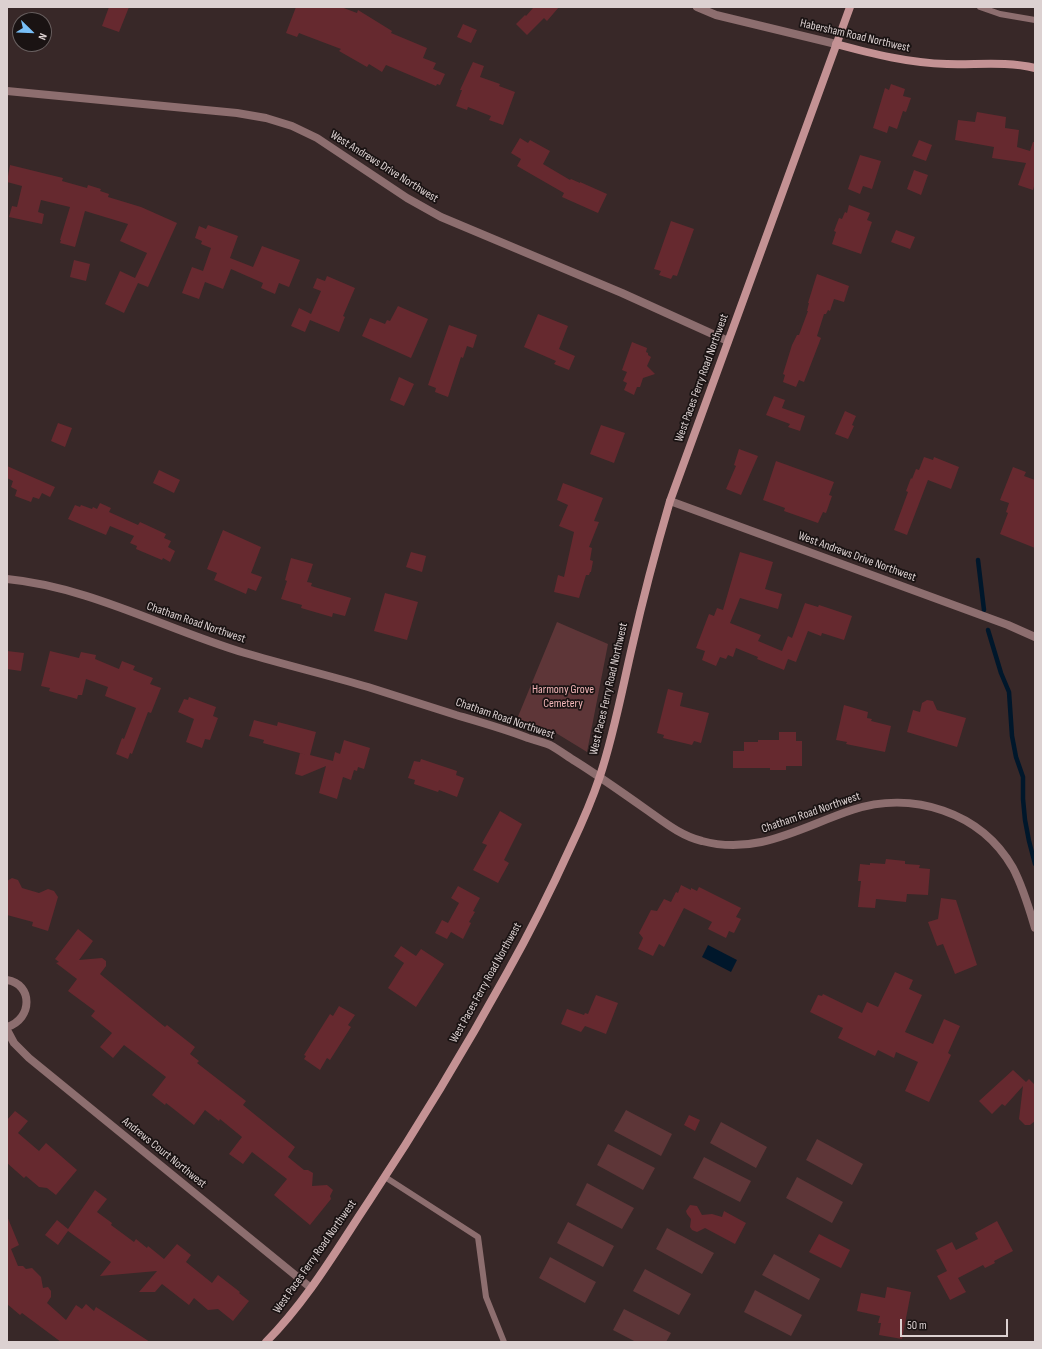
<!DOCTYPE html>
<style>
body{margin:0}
#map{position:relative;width:1042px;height:1349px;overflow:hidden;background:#382828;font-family:"Sofia Sans Condensed",sans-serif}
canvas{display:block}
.frame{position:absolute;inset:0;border:8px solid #dcd1d1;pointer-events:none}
.north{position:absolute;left:12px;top:12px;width:40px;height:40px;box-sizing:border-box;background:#1a1313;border:1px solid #685f5f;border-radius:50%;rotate:113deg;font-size:11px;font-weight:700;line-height:16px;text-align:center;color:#dcd1d1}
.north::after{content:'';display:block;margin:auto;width:14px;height:18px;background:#78bff7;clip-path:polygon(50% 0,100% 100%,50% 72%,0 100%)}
.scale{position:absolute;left:900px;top:1319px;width:108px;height:18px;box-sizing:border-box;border:2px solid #dcd1d1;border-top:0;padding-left:5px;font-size:12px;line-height:14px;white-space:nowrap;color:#dcd1d1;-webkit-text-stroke:3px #1a1313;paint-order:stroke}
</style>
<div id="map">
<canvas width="1042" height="1349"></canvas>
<div class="frame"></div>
<div class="north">N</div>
<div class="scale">50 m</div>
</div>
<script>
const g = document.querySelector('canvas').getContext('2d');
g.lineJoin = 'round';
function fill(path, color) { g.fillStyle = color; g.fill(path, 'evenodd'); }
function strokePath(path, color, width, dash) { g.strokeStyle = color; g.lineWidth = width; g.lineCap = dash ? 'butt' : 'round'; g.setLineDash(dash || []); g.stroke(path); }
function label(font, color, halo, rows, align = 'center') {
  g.font = font + ' "Sofia Sans Condensed",sans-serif'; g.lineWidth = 3.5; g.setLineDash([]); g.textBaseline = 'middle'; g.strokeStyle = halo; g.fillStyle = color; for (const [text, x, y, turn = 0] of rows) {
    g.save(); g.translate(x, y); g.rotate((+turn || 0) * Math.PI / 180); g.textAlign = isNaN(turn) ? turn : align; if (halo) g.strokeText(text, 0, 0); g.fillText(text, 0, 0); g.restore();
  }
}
const green = new Path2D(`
 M557 622 608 644 587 752 556 733 517 719Z
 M626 1110 672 1134 661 1156 614 1131Z
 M721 1122 767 1147 756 1168 710 1143Z
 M817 1139 863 1164 852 1185 806 1160Z
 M608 1144 655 1168 643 1190 597 1165Z
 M704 1157 751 1181 740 1202 693 1178Z
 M797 1177 843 1202 832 1223 786 1198Z
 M587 1183 634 1208 622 1229 576 1205Z
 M568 1222 614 1246 603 1267 557 1243Z
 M667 1228 714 1253 702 1274 656 1249Z
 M774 1254 820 1279 809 1300 762 1275Z
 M550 1257 596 1282 585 1303 539 1278Z
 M645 1269 691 1294 679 1315 633 1291Z
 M755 1290 802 1315 791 1336 744 1312Z
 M624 1309 671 1333 666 1342H636L613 1330Z`);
const water = new Path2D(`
 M708 945 737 960 731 972 702 957Z`);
const stream = new Path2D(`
 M978 560 984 610
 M988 630 1001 673 1009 692 1012 736 1016 757 1023 777V799L1025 820 1029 841 1035 864`);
const building = new Path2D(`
 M109 7H129L119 32 102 26Z
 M296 7H341L357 13 358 10 392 31 391 33 427 48 423 58 436 63 433 69 445 74 440 85 437 84 436 86 386 65 382 72 369 64 367 67 339 51 341 49 304 35 299 33 297 37 286 33Z
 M532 7H559L547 21 544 18 527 35 516 24 525 15 526 16 533 8Z
 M463 24 477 30 471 43 457 37Z
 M473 62 484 66 480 77 500 84 499 86 515 92 503 125 489 120 491 116 468 107 467 110 456 106 462 90H460Z
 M891 84 905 89 903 96 911 98 906 112 903 111 897 129 889 126 887 133 873 128 885 88 889 90Z
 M977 112 1006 117 1005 128 1019 130 1017 147 1030 151 1033 142H1035V183L1033 190 1018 185 1026 163 992 158 994 147 955 140 958 120 975 122Z
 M520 138 528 143 530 140 550 151 543 164 570 180 571 179 580 183V182L607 194 598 213 562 197 564 193 517 166 521 159 511 153Z
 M919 140 932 145 926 161 912 156Z
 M860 155 881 161 872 189 863 186 860 194 848 189Z
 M10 165 63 178 62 181 87 188 88 185 101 189 100 191 109 194 108 197 141 207 177 223 148 287 138 283 124 313 105 304 120 271 135 278 147 253 120 241 128 224 85 211 75 247 60 243 61 240H60L70 207 41 200 38 212 44 214 42 224 9 217 12 206 17 207 22 186 7 182Z
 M914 170 928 175 921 195 907 189Z
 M849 205 870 213 867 220 872 222 861 254 832 244 836 232 834 231 839 218 842 219 845 212 847 213Z
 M671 221 694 229 677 276 673 275 671 279 659 275 661 271 654 269Z
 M208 225 238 236 230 258 253 267 262 246 300 260 289 287 279 283 275 294 261 288 263 283 231 269 223 289 205 282 199 299 182 293 192 267 203 271 211 248 201 244 202 241 195 238 199 226 206 229Z
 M896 230 915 237 910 249 891 242Z
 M74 260 90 264 86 281 70 277Z
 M817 274 849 286 844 302 834 299 830 311 828 310 826 314H824L817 336 821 338 804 382 799 380 796 387 783 382 785 375 783 374 792 345 797 335H799L808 311H807L809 303H808Z
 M327 276 355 288 343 316 345 317 339 332 310 320 305 332 291 326 299 308 311 314 321 291 313 288 317 278 325 281Z
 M398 306 428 319 411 358 362 336 370 318 385 324 387 320 390 321Z
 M538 314 568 326 559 349 575 356 569 370 554 364 556 361 524 347Z
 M449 325 477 335 473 348 467 346 463 358 461 357 448 397 435 392 436 388 428 385Z
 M632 342 647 348 646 352 648 353V355L651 357 647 366 655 374 643 378 640 387H637L634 395 624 390 627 383 623 381 627 372 622 370Z
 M399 377 414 384 404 406 390 400Z
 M774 396 785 400 782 408 805 416 800 431 788 427 790 424 766 415Z
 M845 411 856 416 852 425 854 426 848 439 835 434Z
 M58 423 72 428 65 447 51 441Z
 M601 425 625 433 614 463 590 454Z
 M739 449 758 456 741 495 726 489 736 466 734 465Z
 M924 457 933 460 934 457 959 467 951 489 928 480 907 535 894 530 908 492 906 491 911 478 912 479 916 469 919 470Z
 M776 461 834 482 829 495 832 496 826 513 823 512 818 523 784 511 785 508 763 500Z
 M7 466 55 487 50 497 42 493 39 499 33 497 31 502 15 496 17 490 11 487 13 481 7 478Z
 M1013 467 1026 472 1024 476 1035 480V548L1000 534 1008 513 1006 512 1009 503 1000 500Z
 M159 470 180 480 174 493 153 483Z
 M563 483 603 498 594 521 599 522 589 547 592 548 590 560 593 561 591 572H590L589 575H586L579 598 554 592 558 575 564 577 574 532 559 526 568 505 557 500Z
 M100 503 111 508 109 512 138 525 140 522 166 534 164 538 171 541 168 547 175 551 170 562 163 558 162 560 136 549 137 546 130 543 134 536 110 526 106 535 68 519 75 505 80 507 81 505 92 509 93 507 97 509Z
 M223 530 261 547 251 573 262 577 256 591 248 588 246 594 214 580 217 573 207 569Z
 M411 552 426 556 422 572 406 567Z
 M740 552 773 562 765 589 782 594 778 609 740 598 730 623 761 635 758 641 782 651 788 636 792 638 805 603 818 607 819 605 852 616 844 640 822 633 821 636 808 631 796 662 788 659 784 670 757 659 758 657 736 648 733 657 728 655 726 659 720 657 716 666 702 660 705 651 696 648 709 614 714 616 717 608 723 610Z
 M291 558 313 564 307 582 312 583 311 586 351 598 345 616 333 613 332 617 301 608 302 605 281 599 287 581 285 580Z
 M385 593 418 602 407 640 374 631Z
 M7 651 24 653 21 671 7 669Z
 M50 651 79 658 81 652 96 655 95 659 119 669 122 661 135 666 133 670 153 678 150 684 161 688 151 713 148 712 132 754 130 753 128 759 116 754 122 738 124 739 136 708 105 696 108 687 86 679 82 695H78L77 699 49 691 50 688 41 686Z
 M668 689 683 693 680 706 709 713 701 743 694 741 692 745 663 738 664 735 657 733Z
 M189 697 216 707 213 716 218 718 210 740 205 739 202 748 186 742 194 719 178 712 184 699 188 700Z
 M927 700 933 701 937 710 966 718 957 747 907 732 913 710 920 712 922 703Z
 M844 705 868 712 867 718 872 719 871 721 891 726 885 752 846 744 847 742 836 740Z
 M254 720 277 726 278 722 316 732 310 755 333 761 335 752 340 754 344 740 370 748 364 769 358 767 357 771 354 770 351 780 343 777 337 799 319 793 326 766 302 776 295 774 300 753 307 755 263 743 264 740 249 736Z
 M779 732H796V741H802V766H786V770H770V768H733V751H744V742H758V740H779Z
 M421 759 457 771 456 775 464 778 457 797 439 790 438 792 414 784 415 780 408 778 414 761 420 762Z
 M500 811 522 824 504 860 509 863 498 883 473 870 487 845 482 843Z
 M886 859 905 861V864L920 865 919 868 930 869 928 895 907 894 906 902 876 899 875 908 858 907 861 881H858L860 864 870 865V863L885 864Z
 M12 878 18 880 22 888 39 893 48 889 54 891 58 897 48 931 32 926 33 922 7 915V881Z
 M681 885 691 890V888L697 891 699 887 741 908 736 917 741 919 734 933 729 931 726 938 708 929 712 922 684 908 664 947 659 944 653 956 638 949 643 938 639 933 651 910 657 911 664 899 671 902 676 892 678 893Z
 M458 886 480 898 473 911 475 912 469 922 471 923 463 939 451 932 447 939 435 933 442 920 448 923 459 903 451 898Z
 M941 898 956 900 977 965 955 974 943 944 937 946 928 922 938 919Z
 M78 929 93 941 79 960 102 958 106 961V966L100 974 165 1027 167 1025 195 1047 190 1054 199 1061 197 1063 246 1101 243 1105 295 1147 288 1157 304 1170H308L313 1173 312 1186 327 1185 333 1190 330 1196 331 1199 310 1225 274 1195 287 1179 252 1152 243 1164 229 1154 242 1137 220 1119 219 1121 205 1110 194 1125 166 1103 165 1105 152 1095 166 1077 124 1045 113 1058 100 1047 112 1033 91 1016 95 1011 68 991 77 979 56 963 59 962 55 959Z
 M401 946 416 956 421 949 444 964 416 1007 388 988 404 963 394 956Z
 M895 972 913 980 909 989 922 995 905 1032 933 1044 944 1019 960 1026 948 1053 951 1055 929 1102 905 1091 918 1062 896 1052 894 1058 878 1050 875 1056 838 1038 843 1028 810 1012 818 995 822 996 823 994 862 1013 867 1002 878 1007Z
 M596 995 618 1003 606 1034 585 1026 581 1032 561 1024 567 1009 584 1015 585 1013 588 1014Z
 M339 1006 355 1015 348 1025 351 1027 330 1060 327 1058 320 1070 304 1059 306 1056 304 1055 330 1014 333 1016Z
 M1013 1070 1026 1082 1029 1079 1035 1085V1121L1030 1125H1025L1019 1119 1023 1086 1005 1106 1002 1104 992 1114 979 1101Z
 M15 1111 28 1121 18 1133 39 1151 46 1143 77 1170 56 1195 47 1188 39 1187 26 1176 24 1178 7 1163V1120Z
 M689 1115 700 1120 695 1131 684 1125Z
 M95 1190 107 1199 97 1212 112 1223 111 1225 134 1242 136 1239 147 1248 148 1246 164 1259 177 1244 191 1255 186 1262 212 1283 218 1275 240 1292 239 1293 249 1301 233 1321 218 1309 208 1310 194 1298 189 1305 162 1284 155 1292H139L157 1271 100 1276 111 1262 68 1231 58 1245 45 1235 57 1220 68 1229Z
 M690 1205 697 1206 702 1215 712 1214 722 1217 724 1211 746 1223 735 1244 705 1228 697 1232 692 1230 690 1227 691 1219 687 1214 686 1211Z
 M7 1216 19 1245 11 1249 18 1266H23L26 1269 32 1268 41 1277 43 1288 48 1287 51 1291V1297L47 1303 66 1320 76 1305 82 1309 86 1304 94 1311 96 1307 150 1342H61L22 1313 20 1315 7 1304Z
 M997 1221 1013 1251 994 1261 995 1263 985 1268 983 1265 958 1278 966 1292 950 1300 937 1276 947 1271 936 1250 952 1242 956 1250 978 1239 975 1233Z
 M819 1234 850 1250 841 1268 809 1252Z
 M887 1287 911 1292 902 1339 879 1335 881 1323H878L880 1316 857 1311 861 1293 885 1298Z`);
const lane = new Path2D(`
 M980 7 1000 14 1035 20
 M385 1177 478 1237 486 1297 504 1342`);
const street = new Path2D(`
 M697 7 716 15 836 44
 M7 91 237 113 266 118 292 126 317 138 407 198 441 217 622 293 728 341
 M670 501 1008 625 1035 637
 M7 579C90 587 165 629 245 653 286 665 327 675 368 687 397 696 427 706 456 715 480 722 505 729 528 738 535 740 543 742 550 745 559 750 567 756 575 761 599 776 623 793 647 810 664 822 681 836 702 841 757 856 801 827 852 810 912 790 981 812 1013 868 1023 887 1029 908 1035 928
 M7 980C33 984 33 1019 7 1027
 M7 1030 14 1043 29 1058 311 1288`);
const secondary = new Path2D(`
 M836 44C873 54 909 63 947 64 976 65 1006 61 1035 68
 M266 1342C307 1301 337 1249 369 1201 418 1127 464 1051 507 973 530 932 551 890 571 846 582 823 592 800 600 776 614 734 622 690 632 647 643 598 656 549 670 501L850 7`);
const streetNames = [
 ["Habersham Road Northwest",855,36,13],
 ["West Andrews Drive Northwest",384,167,32],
 ["West Paces Ferry Road Northwest",702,378,-70],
 ["West Andrews Drive Northwest",857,557,20],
 ["Chatham Road Northwest",196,623,19],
 ["West Paces Ferry Road Northwest",609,689,-77],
 ["Chatham Road Northwest",505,719,19],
 ["Chatham Road Northwest",811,813,-19],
 ["West Paces Ferry Road Northwest",486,983,-61],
 ["Andrews Court Northwest",164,1153,39],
 ["West Paces Ferry Road Northwest",315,1257,-55]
];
const parkNames = [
 ["Harmony Grove",563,690],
 ["Cemetery",563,704]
];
fill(green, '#5e3638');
fill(water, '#00172b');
strokePath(stream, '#00172b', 4.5);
fill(building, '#66292f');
strokePath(lane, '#8d6e6f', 6);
strokePath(street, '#8d6e6f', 8);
strokePath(secondary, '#c49294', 8);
label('12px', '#dcd1d1', '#1a1313', streetNames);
label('12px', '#f3b6b8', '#1a1313', parkNames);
</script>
